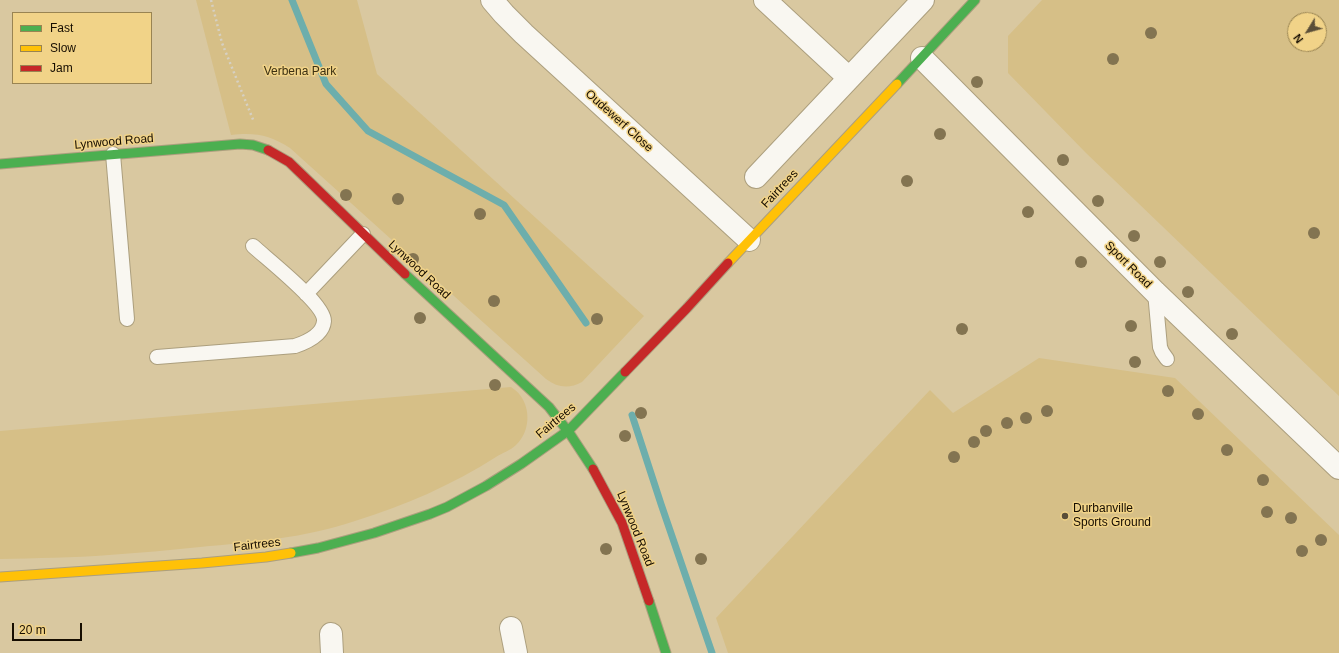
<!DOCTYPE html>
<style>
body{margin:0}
#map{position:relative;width:1339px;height:653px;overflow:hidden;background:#d9c8a0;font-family:Arial,sans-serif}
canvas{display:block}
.legend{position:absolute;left:12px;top:12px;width:140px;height:72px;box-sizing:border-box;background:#f1d388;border:1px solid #998452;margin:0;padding:5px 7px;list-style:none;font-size:12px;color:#160d00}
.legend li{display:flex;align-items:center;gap:8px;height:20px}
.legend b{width:20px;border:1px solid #998452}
.north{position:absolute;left:1287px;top:12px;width:40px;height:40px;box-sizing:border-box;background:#f1d388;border:1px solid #998452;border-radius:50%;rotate:233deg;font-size:11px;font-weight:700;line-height:16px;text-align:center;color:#160d00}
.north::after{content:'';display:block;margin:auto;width:14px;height:18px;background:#5a4e38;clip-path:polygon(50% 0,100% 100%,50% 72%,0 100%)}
.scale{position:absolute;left:12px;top:623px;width:70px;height:18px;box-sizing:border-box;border:2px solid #160d00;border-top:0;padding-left:5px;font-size:12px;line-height:14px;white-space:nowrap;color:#160d00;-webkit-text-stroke:3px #f1d388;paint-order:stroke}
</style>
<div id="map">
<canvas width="1339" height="653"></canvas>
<ul class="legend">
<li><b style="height:5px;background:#4caf50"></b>Fast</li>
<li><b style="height:5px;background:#ffc107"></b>Slow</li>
<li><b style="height:5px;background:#c62828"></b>Jam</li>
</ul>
<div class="north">N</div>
<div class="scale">20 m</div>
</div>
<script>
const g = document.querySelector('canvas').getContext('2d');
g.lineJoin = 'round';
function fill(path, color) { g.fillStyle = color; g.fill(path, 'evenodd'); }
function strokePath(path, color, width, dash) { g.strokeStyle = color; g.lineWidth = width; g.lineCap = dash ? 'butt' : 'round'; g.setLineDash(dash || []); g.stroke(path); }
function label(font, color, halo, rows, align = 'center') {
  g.font = font + ' Arial,sans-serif'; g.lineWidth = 3; g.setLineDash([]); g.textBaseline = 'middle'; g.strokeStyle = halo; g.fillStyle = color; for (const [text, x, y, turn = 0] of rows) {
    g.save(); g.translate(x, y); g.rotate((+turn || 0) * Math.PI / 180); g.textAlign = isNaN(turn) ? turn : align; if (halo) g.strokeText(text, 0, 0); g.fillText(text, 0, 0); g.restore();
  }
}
const green = new Path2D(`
 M196 0H357L377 74 644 316 582 382C569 389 558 388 546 379L290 148C270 135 255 132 231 135Z
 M1042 0H1339V396L1086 153 1008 73V36ZM1295 20H1319V44H1295Z
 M1039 358 1175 378 1339 535V653H728L716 618 930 390 953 413Z
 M511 387C514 389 518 392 520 395 531 409 530 432 516 445 511 450 502 453 496 457 452 485 404 506 355 521 305 538 252 542 200 547 170 550 139 553 109 555 73 558 36 558 0 559V431Z`);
const stream = new Path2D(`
 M292 0 326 84 368 131 504 205 586 323
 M632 415 661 504 712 653`);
const path = new Path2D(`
 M211 0 222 43 254 122`);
const lane = new Path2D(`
 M113 154 127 319
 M1155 292 1160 347 1162 352 1167 359
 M306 294 363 234
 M157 357 295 346C307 342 323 335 324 321 325 304 267 259 253 246`);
const street = new Path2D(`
 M492 0 504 14 524 34 749 240
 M765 0 849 78
 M922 58 1155 292 1339 468
 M756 177 923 0
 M511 628 516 653
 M331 634 332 653`);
const fast = new Path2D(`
 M897 84 975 0
 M0 164 240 144 253 145 268 150
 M405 274 549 407 570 434 593 469
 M291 553 318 548 374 533 430 514 447 507 486 486 521 464 569 430 625 372
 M649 601 666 653`);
const slow = new Path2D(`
 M728 263 897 84
 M0 577 202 563 266 557 291 553`);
const jam = new Path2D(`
 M268 150 289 162 405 274
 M625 372 687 308 728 263
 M593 469 622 523 649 601`);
const trees = [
 [1151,33],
 [1113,59],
 [977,82],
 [940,134],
 [1063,160],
 [907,181],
 [346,195],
 [398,199],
 [1098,201],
 [1028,212],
 [480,214],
 [1314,233],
 [1134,236],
 [413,259],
 [1081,262],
 [1160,262],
 [1188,292],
 [494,301],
 [420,318],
 [597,319],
 [1131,326],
 [962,329],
 [1232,334],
 [1135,362],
 [495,385],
 [1168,391],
 [1047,411],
 [641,413],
 [1198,414],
 [1026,418],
 [1007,423],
 [986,431],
 [625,436],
 [974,442],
 [1227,450],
 [954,457],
 [1263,480],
 [1267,512],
 [1291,518],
 [1321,540],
 [606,549],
 [1302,551],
 [701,559]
];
const markers = [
 [1065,516,4,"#5a4e38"]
];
const parkNames = [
 ["Verbena Park",300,72]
];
const streetNames = [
 ["Oudewerf Close",619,121,42],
 ["Lynwood Road",114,142,-5],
 ["Fairtrees",780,189,-47],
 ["Sport Road",1128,265,45],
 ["Lynwood Road",419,270,43],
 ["Fairtrees",556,421,-40],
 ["Lynwood Road",635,529,68],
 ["Fairtrees",257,545,-7]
];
const poiNames = [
 ["Durbanville",1073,509],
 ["Sports Ground",1073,523]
];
fill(green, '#d6bf87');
strokePath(stream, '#6daeac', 7);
strokePath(lane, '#ac9f7e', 16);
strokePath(street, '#ac9f7e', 24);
strokePath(fast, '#ac9f7e', 11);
strokePath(slow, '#ac9f7e', 11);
strokePath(jam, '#ac9f7e', 11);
strokePath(path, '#d6d0c3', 2.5, [2, 3]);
strokePath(lane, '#f9f7f1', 14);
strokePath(street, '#f9f7f1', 22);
strokePath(fast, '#4caf50', 9);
strokePath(slow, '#ffc107', 9);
strokePath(jam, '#c62828', 9);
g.fillStyle = '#837451';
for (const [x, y] of trees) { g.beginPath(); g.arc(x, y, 6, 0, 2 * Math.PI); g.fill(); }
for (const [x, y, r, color] of markers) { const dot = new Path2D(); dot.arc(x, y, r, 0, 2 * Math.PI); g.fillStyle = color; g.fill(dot); strokePath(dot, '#f1d388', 1.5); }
label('12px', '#3c3011', '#f1d388', parkNames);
label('12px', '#160d00', '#f1d388', streetNames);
label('12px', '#160d00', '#f1d388', poiNames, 'left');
</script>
